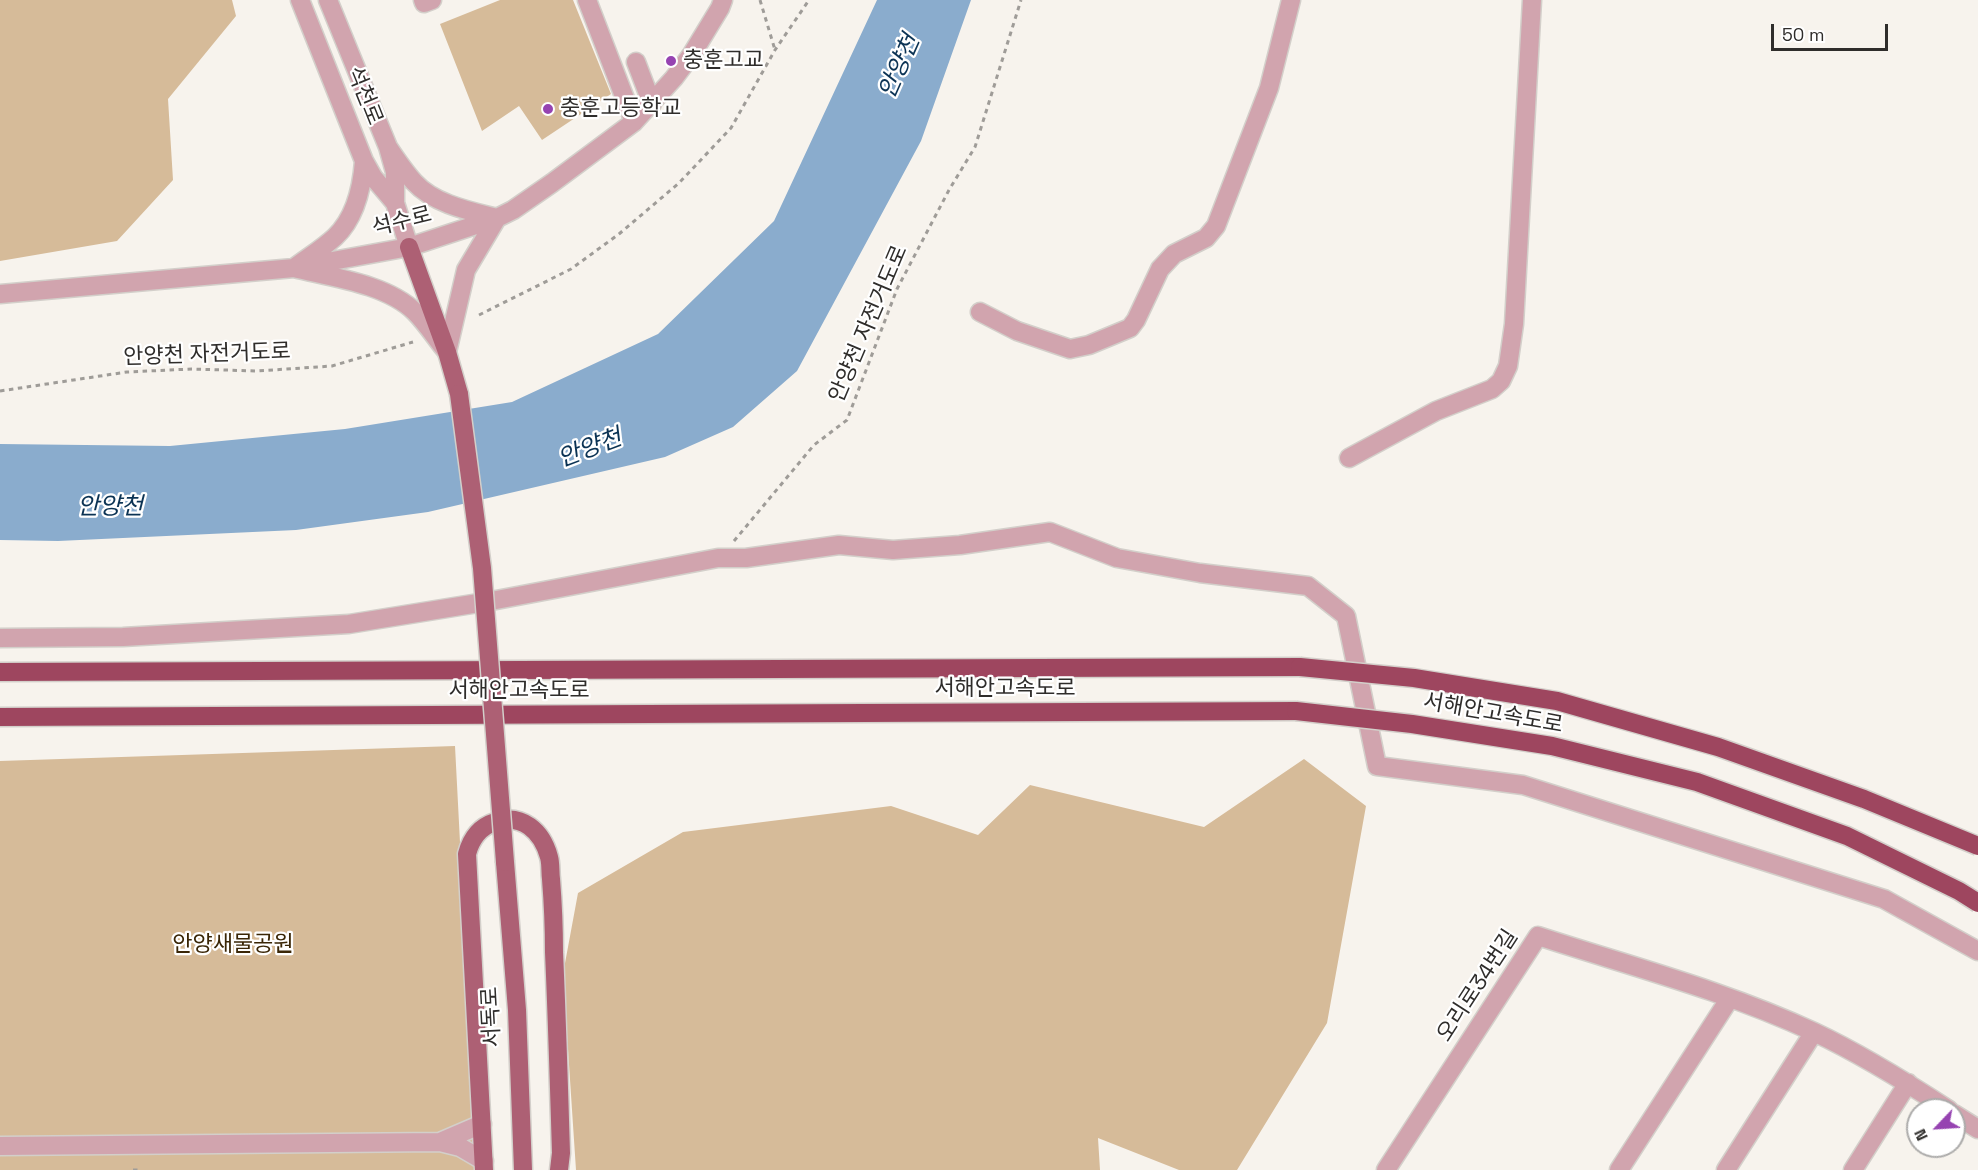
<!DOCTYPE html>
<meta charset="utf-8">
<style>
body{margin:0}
#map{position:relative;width:1978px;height:1170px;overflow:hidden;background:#f7f3ed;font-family:"Space Grotesk",sans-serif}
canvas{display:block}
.north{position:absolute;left:1906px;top:1098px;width:60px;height:60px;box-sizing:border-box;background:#fff;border:2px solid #acabaa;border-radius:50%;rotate:245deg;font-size:16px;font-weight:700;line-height:24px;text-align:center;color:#2f2d2b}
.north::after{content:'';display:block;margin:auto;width:21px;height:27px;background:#9643b1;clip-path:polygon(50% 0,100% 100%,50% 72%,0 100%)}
.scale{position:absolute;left:1771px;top:24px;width:117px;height:27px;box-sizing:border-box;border:3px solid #2f2d2b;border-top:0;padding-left:8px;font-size:18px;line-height:21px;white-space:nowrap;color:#2f2d2b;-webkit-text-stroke:4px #fff;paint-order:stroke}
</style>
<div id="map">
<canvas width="1978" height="1170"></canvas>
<div class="north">N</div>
<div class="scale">50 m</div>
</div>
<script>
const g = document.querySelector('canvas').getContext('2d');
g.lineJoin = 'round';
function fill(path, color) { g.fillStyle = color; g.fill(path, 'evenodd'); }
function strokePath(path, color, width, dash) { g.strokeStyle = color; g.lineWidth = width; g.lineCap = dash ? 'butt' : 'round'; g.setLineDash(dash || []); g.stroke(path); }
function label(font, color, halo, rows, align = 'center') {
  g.font = font + ' "Space Grotesk","Noto Sans KR",sans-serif'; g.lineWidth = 4.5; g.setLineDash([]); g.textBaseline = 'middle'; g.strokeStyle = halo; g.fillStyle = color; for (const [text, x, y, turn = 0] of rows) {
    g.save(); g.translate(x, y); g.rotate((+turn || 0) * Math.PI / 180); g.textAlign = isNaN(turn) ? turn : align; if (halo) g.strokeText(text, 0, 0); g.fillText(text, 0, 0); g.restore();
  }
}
const green = new Path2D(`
 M0 0H232L236 16 168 99 173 180 117 241 0 261Z
 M500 0H573L611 94 542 140 519 106 482 131 440 24Z
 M455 746 477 1170H0V761Z
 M1304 759 1366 806 1327 1023 1237 1170H1179L1098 1138 1100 1170H576L563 974 578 893 683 832 891 806 978 835 1030 785 1204 827Z`);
const water = new Path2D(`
 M877 0H971L921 141 797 371 733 427 665 457 428 512 296 530 58 541 0 540V444L170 446 345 429 512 402 658 334 774 221Z`);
const path = new Path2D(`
 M760 0 775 50
 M479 315 571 269 619 234 679 183 731 128 775 50 809 0
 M0 391 127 372 192 369 257 371 332 366 413 342
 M734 541 814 445 847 420 897 289 949 190 975 147 1021 0
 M133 1170H140`);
const minor = new Path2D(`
 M300 0 364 161 373 177 395 203
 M328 0 388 147 395 172V203L409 247
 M423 0 424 3 432 0
 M587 0 634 122
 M636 62 652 104
 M364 161C362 188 355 218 335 237 322 249 307 258 294 268 331 277 387 284 415 312 427 324 436 339 447 352L466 270 497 218C469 211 434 204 414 182 404 171 396 159 388 147
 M0 294 294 268 409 247 497 218 513 210 552 183 634 122 674 78 692 54 720 8 723 0
 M980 312 1017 331 1070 349 1089 345 1130 328 1136 320 1160 269 1174 254 1206 238 1216 226 1269 88 1291 0
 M1349 458 1436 411 1492 389 1501 381 1508 366 1514 324 1532 0
 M0 638 123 637 349 624 491 601 718 558H746L839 545 893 550 960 545 1050 532 1117 558 1200 573 1308 586 1346 616 1377 766 1523 785 1884 899 1978 951
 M1954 1114 1978 1129
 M440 1142 482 1124
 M0 1146 440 1142 460 1147 484 1161
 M1386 1170 1538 936C1630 966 1726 991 1814 1032 1861 1054 1906 1082 1949 1110
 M1619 1170 1730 998
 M1726 1170 1814 1032
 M1853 1170 1908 1083`);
const major = new Path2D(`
 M409 247 447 352 459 394
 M505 862 517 1010 523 1170
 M484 1170 467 854C471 839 479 827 495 822 522 813 542 831 549 857 551 864 550 872 551 879 553 904 554 928 554 952 557 1019 559 1086 561 1153L559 1170`);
const highway = new Path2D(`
 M0 672 1300 667
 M0 717 1296 711`);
const majorBridge = new Path2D(`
 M459 394 482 568 505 862`);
const highwayBridge = new Path2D(`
 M1300 667 1414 678 1557 701 1718 747 1864 799 1978 846
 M1296 711 1412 724 1552 746 1697 782 1847 836 1959 891 1978 903`);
const markers = [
 [671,61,6,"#9643b1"],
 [548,109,6,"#9643b1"]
];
const poiNames = [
 ["충훈고교",683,61],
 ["충훈고등학교",560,109]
];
const streetNames = [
 ["석천로",364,96,68],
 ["석수로",402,222,-14],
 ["안양천 자전거도로",869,324,-67],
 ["안양천 자전거도로",207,355,-2],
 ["서해안고속도로",1005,689],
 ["서해안고속도로",519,691],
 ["서해안고속도로",1493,714,10],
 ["오리로34번길",1478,986,-57],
 ["서독로",492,1017,-93]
];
const parkNames = [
 ["안양새물공원",233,945]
];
const waterNames = [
 ["안양천",900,67,-66],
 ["안양천",590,449,-21],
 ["안양천",110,507]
];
fill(green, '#d6bb99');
fill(water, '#8aaccd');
strokePath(minor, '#d3cfca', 21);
strokePath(major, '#d3cfca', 21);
strokePath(highway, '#d3cfca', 21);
strokePath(path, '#9f9c98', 3, [4.5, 4.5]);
strokePath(minor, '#d1a4ae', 18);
strokePath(major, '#ad6074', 18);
strokePath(highway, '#9e465f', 18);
strokePath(majorBridge, '#d3cfca', 21, []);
strokePath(highwayBridge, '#d3cfca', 21, []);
strokePath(majorBridge, '#ad6074', 18);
strokePath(highwayBridge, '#9e465f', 18);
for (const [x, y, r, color] of markers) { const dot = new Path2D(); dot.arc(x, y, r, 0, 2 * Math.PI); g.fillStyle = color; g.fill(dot); strokePath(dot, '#fff', 2); }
label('22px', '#2f2d2b', '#fff', poiNames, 'left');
label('22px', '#2f2d2b', '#fff', streetNames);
label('22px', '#3a2606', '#fff', parkNames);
label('italic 24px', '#0b3354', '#fff', waterNames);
</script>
